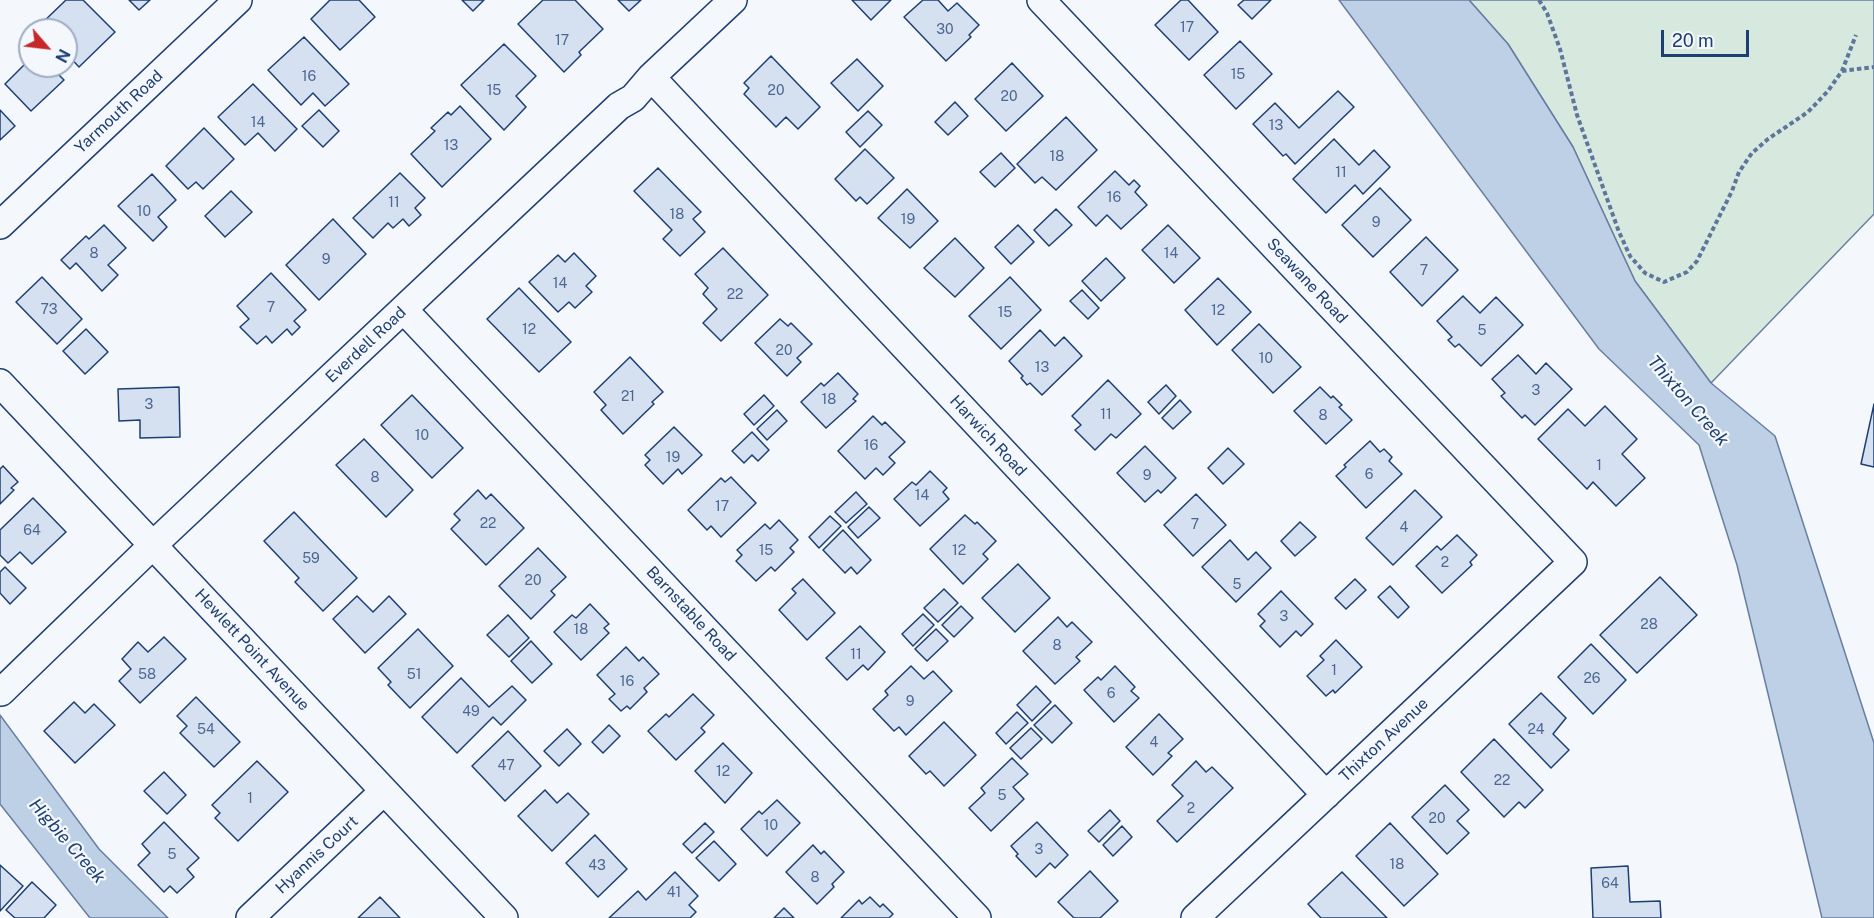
<!DOCTYPE html>
<style>
body{margin:0}
#map{position:relative;width:1874px;height:918px;overflow:hidden;background:#f4f7fb;font-family:"Public Sans",sans-serif}
canvas{display:block}
.north{position:absolute;left:18px;top:18px;width:60px;height:60px;box-sizing:border-box;background:#f4f7fb;border:2px solid #9eadc5;border-radius:50%;rotate:118deg;font-size:16px;font-weight:700;line-height:24px;text-align:center;color:#1d3f73}
.north::after{content:'';display:block;margin:auto;width:21px;height:27px;background:#c62828;clip-path:polygon(50% 0,100% 100%,50% 72%,0 100%)}
.scale{position:absolute;left:1661px;top:30px;width:88px;height:27px;box-sizing:border-box;border:3px solid #1d3f73;border-top:0;padding-left:8px;font-size:18px;line-height:21px;white-space:nowrap;color:#1d3f73;-webkit-text-stroke:4px #f4f7fb;paint-order:stroke}
</style>
<div id="map">
<canvas width="1874" height="918"></canvas>
<div class="north">N</div>
<div class="scale">20 m</div>
</div>
<script>
const context = document.querySelector('canvas').getContext('2d');
context.lineJoin = 'round';
function fillPath(path, color) {
  context.fillStyle = color;
  context.fill(path, 'evenodd');
}
function poly(rows) {
  const path = new Path2D();
  for (const r of rows) {
    path.moveTo(r[0], r[1]);
    for (let i = 2; i < r.length; i += 2) path.lineTo(r[i], r[i + 1]);
  }
  return path;
}
function trace(path, color, width, dash) {
  context.strokeStyle = color;
  context.lineWidth = width;
  context.lineCap = dash ? 'butt' : 'round';
  context.setLineDash(dash || []);
  context.stroke(path);
}
function write(font, color, halo, rows, align = 'center') {
  context.font = font + ' "Public Sans",sans-serif';
  context.lineWidth = 4.5;
  context.setLineDash([]);
  context.textBaseline = 'middle';
  context.strokeStyle = halo;
  context.fillStyle = color;
  for (const [text, x, y, turn = 0] of rows) {
    context.save();
    context.translate(x, y);
    context.rotate((+turn || 0) * Math.PI / 180);
    context.textAlign = isNaN(turn) ? turn : align;
    if (halo) context.strokeText(text, 0, 0);
    context.fillText(text, 0, 0);
    context.restore();
  }
}
const green = poly([
 [1469,0,1874,0,1874,214,1711,383,1635,281,1573,147,1508,44,1469,0]
]);
fillPath(green, '#d7e8df');
trace(green, '#687fa3', 1.5);
const water = poly([
 [1339,0,1469,0,1508,44,1573,147,1635,281,1711,383,1775,436,1874,743,1874,918,1822,918,1737,565,1699,445,1599,349,1339,0],
 [0,715,99,849,168,918,90,918,0,804,0,715]
]);
fillPath(water, '#bed0e5');
trace(water, '#687fa3', 1.5);
const building = poly([
 [66,0,83,0,115,32,79,67,66,53,66,30,44,30,40,25,66,0],
 [129,0,150,0,139,10,129,0],
 [330,0,359,0,375,17,340,50,311,19,330,0],
 [462,0,484,0,473,11,462,0],
 [543,0,575,0,603,29,579,52,581,55,564,72,518,24,543,0],
 [618,0,641,0,629,11,618,0],
 [852,0,891,0,871,20,852,0],
 [923,0,938,0,948,11,957,3,979,25,969,35,971,37,946,61,904,17,923,0],
 [1181,0,1188,0,1218,32,1189,60,1155,25,1181,0],
 [1244,0,1271,0,1252,19,1238,5,1244,0],
 [304,37,349,84,325,106,313,93,301,105,268,70,304,37],
 [1240,41,1272,74,1236,109,1204,75,1240,41],
 [504,44,536,76,516,96,526,107,504,130,461,85,504,44],
 [771,56,820,107,798,129,786,117,776,127,744,94,749,88,744,83,771,56],
 [30,59,30,66,50,66,64,80,31,111,5,84,30,59],
 [857,59,883,86,858,111,831,83,857,59],
 [1012,63,1043,96,1006,131,975,99,1012,63],
 [253,84,297,129,275,151,258,133,245,145,218,117,253,84],
 [1338,91,1354,107,1295,164,1286,154,1283,156,1253,124,1275,103,1299,128,1338,91],
 [955,102,968,116,948,135,935,122,955,102],
 [460,106,491,139,442,187,411,154,435,131,431,128,448,112,451,115,460,106],
 [0,110,15,126,0,140,0,110],
 [319,110,339,131,323,147,302,126,319,110],
 [868,111,882,125,860,147,846,132,868,111],
 [1066,117,1097,150,1056,190,1042,177,1035,183,1017,164,1066,117],
 [204,128,234,159,203,189,196,182,188,189,166,166,204,128],
 [1334,139,1359,165,1374,150,1390,167,1363,194,1355,185,1326,213,1293,179,1334,139],
 [865,149,894,178,867,204,860,197,856,201,835,179,865,149],
 [1001,153,1015,168,995,187,980,172,1001,153],
 [658,168,701,212,693,219,705,232,680,256,663,239,672,230,634,191,658,168],
 [1115,171,1129,185,1134,180,1140,186,1135,192,1147,205,1121,229,1107,215,1096,226,1078,207,1115,171],
 [400,173,425,198,415,208,421,215,409,226,403,219,393,228,388,223,373,238,353,218,400,173],
 [152,174,176,200,158,217,167,227,153,241,118,206,152,174],
 [1380,188,1411,220,1373,257,1342,225,1380,188],
 [907,189,938,221,910,248,878,218,907,189],
 [231,191,252,212,225,237,205,216,231,191],
 [1056,209,1072,225,1049,246,1034,230,1056,209],
 [333,219,366,254,319,300,286,265,333,219],
 [104,225,126,248,108,265,118,275,102,291,76,263,70,269,61,260,86,236,89,239,104,225],
 [1018,225,1034,242,1011,264,995,247,1018,225],
 [1168,225,1200,258,1174,283,1142,250,1168,225],
 [1426,237,1458,270,1422,306,1390,272,1426,237],
 [955,238,984,268,955,297,924,268,955,238],
 [723,248,768,295,721,341,703,323,717,309,703,294,708,288,695,274,723,248],
 [574,253,596,276,586,286,592,292,575,308,569,302,558,312,529,282,558,255,565,262,574,253],
 [1106,258,1125,278,1101,301,1082,281,1106,258],
 [271,273,306,310,294,321,300,327,292,335,287,329,272,343,266,336,257,344,240,327,249,319,237,306,271,273],
 [42,277,82,319,57,344,16,302,42,277],
 [1010,277,1041,310,1001,349,969,316,1010,277],
 [1218,278,1251,312,1217,345,1185,310,1218,278],
 [519,288,571,342,539,372,487,319,519,288],
 [1082,290,1099,308,1088,319,1070,301,1082,290],
 [1463,296,1480,313,1496,297,1523,325,1481,366,1459,344,1455,347,1448,340,1452,337,1437,321,1463,296],
 [780,319,788,326,791,323,812,344,797,358,801,362,787,376,755,343,780,319],
 [1259,324,1301,367,1273,393,1232,350,1259,324],
 [86,329,108,352,85,374,63,351,86,329],
 [1040,330,1055,346,1064,337,1082,356,1042,395,1030,383,1027,385,1021,378,1023,376,1009,361,1040,330],
 [1518,355,1536,374,1546,363,1572,389,1535,425,1525,415,1522,418,1501,396,1505,393,1492,379,1518,355],
 [630,357,663,392,652,402,654,404,623,434,601,410,606,405,594,392,630,357],
 [838,373,858,394,853,399,856,401,826,428,801,402,821,383,824,386,838,373],
 [1108,380,1141,414,1116,438,1111,434,1095,450,1075,430,1081,425,1072,416,1108,380],
 [1166,385,1176,396,1159,414,1148,402,1166,385],
 [179,387,180,437,140,438,140,420,119,421,118,389,179,387],
 [1320,387,1331,398,1333,396,1342,405,1339,407,1352,420,1326,444,1294,411,1320,387],
 [412,395,463,448,432,478,381,425,412,395],
 [764,395,774,406,754,425,744,414,764,395],
 [1180,400,1191,412,1173,429,1162,418,1180,400],
 [1874,404,1874,467,1861,464,1874,404],
 [1605,406,1637,439,1622,454,1645,478,1616,506,1593,482,1587,489,1538,439,1568,409,1585,426,1605,406],
 [777,410,787,421,767,440,757,429,777,410],
 [873,416,882,425,885,422,905,442,889,457,895,463,883,475,876,468,865,479,838,451,873,416],
 [674,427,702,455,682,474,678,469,663,484,645,465,650,460,645,455,674,427],
 [752,432,769,450,758,461,752,455,744,463,732,451,752,432],
 [364,439,413,490,386,517,336,465,364,439],
 [1370,441,1380,452,1384,449,1392,457,1389,461,1402,474,1366,508,1336,476,1346,467,1344,465,1370,441],
 [1145,446,1176,478,1161,493,1158,490,1145,502,1117,473,1145,446],
 [1228,448,1244,464,1223,484,1208,468,1228,448],
 [3,466,18,482,11,488,14,490,0,504,0,469,3,466],
 [930,471,947,488,943,492,949,499,920,526,894,499,912,482,916,485,930,471],
 [731,477,756,503,721,537,711,526,707,530,688,510,721,478,725,482,731,477],
 [478,490,486,499,491,494,524,528,486,565,451,529,460,520,454,514,478,490],
 [1415,490,1442,517,1393,565,1366,538,1415,490],
 [856,492,867,504,846,523,835,512,856,492],
 [1196,494,1226,525,1193,556,1164,525,1196,494],
 [33,498,66,532,32,564,20,552,8,563,0,555,0,530,33,498],
 [869,507,880,518,858,538,848,527,869,507],
 [294,512,357,578,323,611,295,582,299,578,264,541,294,512],
 [965,515,975,524,977,522,996,541,983,554,988,559,963,584,930,549,965,515],
 [830,516,841,526,819,548,809,537,830,516],
 [779,520,798,540,790,548,794,552,775,571,771,567,756,581,736,561,742,555,737,550,765,524,770,529,779,520],
 [1300,522,1316,537,1295,556,1281,541,1300,522],
 [843,530,871,560,857,574,851,567,845,573,823,550,843,530],
 [1457,535,1477,555,1470,562,1472,565,1442,593,1416,566,1437,546,1441,550,1457,535],
 [1230,540,1248,560,1256,552,1271,568,1236,602,1202,567,1230,540],
 [538,548,566,577,551,591,555,595,531,619,499,586,538,548],
 [1018,564,1050,598,1015,632,982,598,1018,564],
 [5,567,26,588,10,604,0,593,0,572,5,567],
 [1660,577,1697,615,1637,673,1600,635,1660,577],
 [803,579,835,613,807,640,779,610,796,593,792,589,803,579],
 [1355,579,1366,590,1346,609,1335,598,1355,579],
 [1390,586,1409,607,1398,618,1378,597,1390,586],
 [944,589,958,603,938,622,924,608,944,589],
 [1281,591,1313,624,1301,636,1296,631,1280,647,1260,626,1265,621,1258,614,1281,591],
 [357,596,373,612,389,596,406,614,365,653,333,619,357,596],
 [590,604,609,624,604,628,609,633,581,660,554,632,572,615,576,618,590,604],
 [961,606,973,618,954,637,942,625,961,606],
 [923,614,934,625,913,646,902,634,923,614],
 [508,615,529,638,509,657,487,635,508,615],
 [1058,617,1067,627,1072,622,1092,642,1076,657,1080,661,1055,684,1023,651,1058,617],
 [860,626,885,652,868,670,863,665,847,680,826,658,860,626],
 [418,629,453,666,410,708,388,685,391,682,378,668,418,629],
 [936,629,948,641,927,661,915,649,936,629],
 [164,637,186,659,140,703,119,681,131,669,122,659,138,642,148,652,164,637],
 [1336,640,1362,667,1335,693,1333,690,1326,696,1307,676,1324,660,1320,656,1336,640],
 [531,641,552,664,532,683,511,661,531,641],
 [1591,644,1626,680,1593,714,1558,677,1591,644],
 [626,647,639,661,643,657,659,674,644,688,647,692,630,709,627,706,621,711,609,699,615,694,597,675,626,647],
 [911,666,924,679,933,671,952,691,906,735,899,727,894,731,873,709,888,695,885,691,911,666],
 [1115,666,1135,687,1131,691,1139,698,1114,722,1084,690,1098,677,1101,680,1115,666],
 [461,678,489,707,512,686,526,700,501,725,493,717,457,753,422,717,461,678],
 [1036,686,1051,702,1032,721,1017,705,1036,686],
 [1541,693,1566,718,1553,734,1569,750,1551,768,1509,724,1541,693],
 [693,694,714,715,701,728,705,732,676,760,648,731,666,714,669,717,693,694],
 [196,697,240,742,214,767,180,733,187,726,177,716,196,697],
 [74,702,85,713,94,704,115,725,75,763,44,731,74,702],
 [1055,705,1072,723,1052,743,1034,725,1055,705],
 [1017,712,1028,723,1006,744,996,733,1017,712],
 [1159,714,1183,739,1168,753,1172,756,1153,775,1126,747,1159,714],
 [944,722,976,755,944,786,930,771,926,774,909,756,944,722],
 [609,725,620,736,603,753,592,742,609,725],
 [1031,728,1042,739,1021,759,1010,748,1031,728],
 [567,729,581,744,559,766,544,751,567,729],
 [508,731,541,766,505,801,472,766,508,731],
 [1494,739,1543,790,1525,808,1519,802,1504,817,1461,772,1494,739],
 [723,743,752,773,725,803,695,771,723,743],
 [1012,758,1028,774,1013,787,1024,799,991,831,969,808,985,793,981,788,1012,758],
 [257,761,288,792,238,841,215,818,220,813,212,805,257,761],
 [1196,761,1206,772,1212,767,1233,788,1177,842,1157,821,1183,796,1172,785,1196,761],
 [164,772,186,795,167,814,144,791,164,772],
 [1445,785,1469,810,1457,821,1469,833,1447,854,1412,817,1445,785],
 [545,790,557,803,568,793,589,814,552,851,518,816,545,790],
 [777,800,800,823,767,856,741,829,759,811,762,814,777,800],
 [1110,810,1120,821,1099,842,1088,831,1110,810],
 [164,822,199,858,187,869,194,877,177,893,170,886,164,892,138,865,150,853,142,844,164,822],
 [1037,822,1068,855,1055,868,1050,863,1036,877,1016,856,1018,854,1011,846,1037,822],
 [705,823,714,832,692,853,683,844,705,823],
 [1390,823,1438,874,1404,906,1356,856,1390,823],
 [1122,826,1132,837,1113,856,1103,845,1122,826],
 [595,835,627,869,598,897,566,863,595,835],
 [714,841,736,864,719,881,696,858,714,841],
 [813,845,821,854,824,851,844,872,832,884,834,887,817,904,786,872,813,845],
 [0,865,23,886,0,911,0,865],
 [1628,866,1630,902,1660,901,1661,918,1593,918,1591,868,1628,866],
 [1090,871,1118,901,1100,918,1074,918,1058,902,1090,871],
 [675,872,698,896,689,905,696,912,690,918,609,918,638,891,646,900,675,872],
 [1342,872,1387,918,1321,918,1308,904,1342,872],
 [32,882,56,905,44,918,15,918,6,910,32,882],
 [380,897,400,918,358,918,380,897],
 [870,897,880,907,883,904,893,914,889,918,841,918,859,900,862,904,870,897],
 [784,908,794,918,774,918,784,908]
]);
fillPath(building, '#d5e0f0');
trace(building, '#1d3f73', 1.5);
const street = poly([
 [1041,0,1573,562,1195,918],
 [651,77,1326,795],
 [0,225,238,0],
 [404,310,977,918],
 [0,383,504,918],
 [1,692,153,545,619,106,633,98,651,77,733,0],
 [250,918,384,791]
]);
trace(street, '#1d3f73', 30);
trace(poly([
 [1539,0,1547,13,1560,49,1577,115,1619,232,1630,256,1645,273,1664,282,1687,272,1697,261,1732,191,1739,172,1752,153,1768,139,1808,112,1828,91,1842,71,1856,35],
 [1842,71,1874,67]
]), '#5e769c', 4, [4.5, 3]);
trace(street, '#f4f7fb', 27);
write('14px', '#4b6792', null, [
 ["17",1187,28],
 ["30",945,30],
 ["17",562,41],
 ["15",1238,75],
 ["16",309,77],
 ["15",494,91],
 ["20",776,91],
 ["20",1009,97],
 ["14",258,123],
 ["13",1276,126],
 ["13",451,146],
 ["18",1057,157],
 ["11",1341,173],
 ["16",1114,198],
 ["11",394,203],
 ["10",144,212],
 ["18",677,215],
 ["19",908,220],
 ["9",1376,223],
 ["8",94,254],
 ["14",1171,254],
 ["9",326,260],
 ["7",1424,271],
 ["14",560,284],
 ["22",735,295],
 ["7",271,308],
 ["73",49,310],
 ["12",1218,311],
 ["15",1005,313],
 ["12",529,330],
 ["5",1482,331],
 ["20",784,351],
 ["10",1266,359],
 ["13",1042,368],
 ["3",1536,391],
 ["21",628,397],
 ["18",829,400],
 ["3",149,405],
 ["11",1106,415],
 ["8",1323,416],
 ["10",422,436],
 ["16",871,446],
 ["19",673,458],
 ["1",1599,466],
 ["6",1369,475],
 ["9",1147,476],
 ["8",375,478],
 ["14",922,496],
 ["17",722,507],
 ["22",488,524],
 ["7",1195,525],
 ["4",1404,528],
 ["64",32,531],
 ["15",766,551],
 ["12",959,551],
 ["59",311,559],
 ["2",1445,563],
 ["20",533,581],
 ["5",1237,585],
 ["3",1284,617],
 ["28",1649,625],
 ["18",581,630],
 ["8",1057,646],
 ["11",856,655],
 ["1",1334,671],
 ["58",147,675],
 ["51",414,675],
 ["26",1592,679],
 ["16",627,682],
 ["6",1111,694],
 ["9",910,702],
 ["49",471,712],
 ["54",206,730],
 ["24",1536,730],
 ["4",1154,743],
 ["47",506,766],
 ["12",723,772],
 ["22",1502,781],
 ["5",1002,796],
 ["1",250,799],
 ["2",1191,809],
 ["20",1437,819],
 ["10",771,826],
 ["3",1039,850],
 ["5",172,855],
 ["18",1397,865],
 ["43",597,866],
 ["8",815,878],
 ["64",1610,884],
 ["41",674,893]
]);
write('16px', '#1d3f73', '#f4f7fb', [
 ["Yarmouth Road",119,112,-43],
 ["Seawane Road",1307,281,47],
 ["Everdell Road",366,345,-43],
 ["Harwich Road",988,436,47],
 ["Barnstable Road",691,614,47],
 ["Hewlett Point Avenue",252,650,47],
 ["Thixton Avenue",1384,740,-43],
 ["Hyannis Court",317,855,-43]
]);
write('italic 18px', '#1d3f73', '#f4f7fb', [
 ["Thixton Creek",1688,401,49],
 ["Higbie Creek",67,841,49]
]);
</script>
